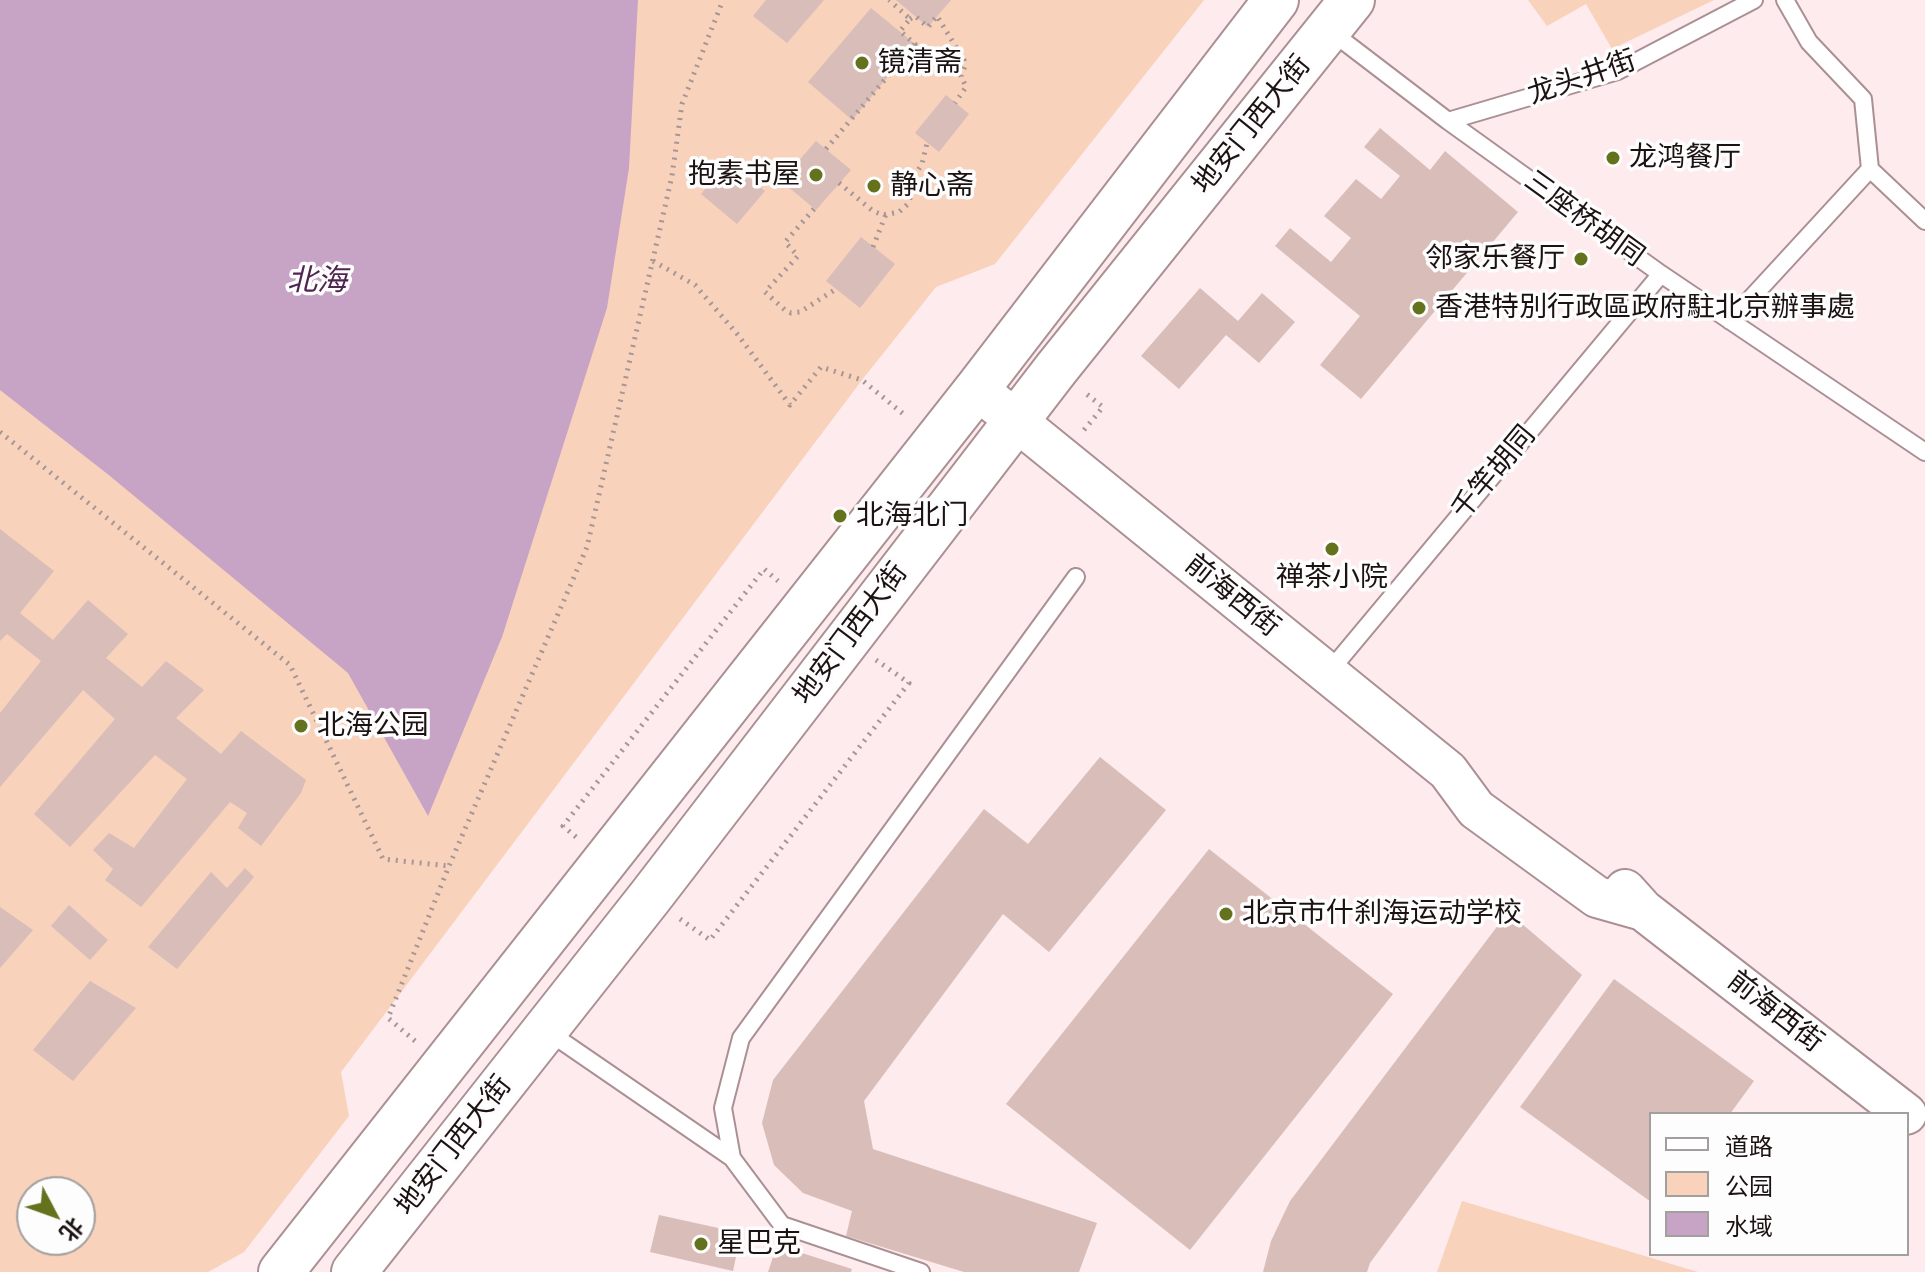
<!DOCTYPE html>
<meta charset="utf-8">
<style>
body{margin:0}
#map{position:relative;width:1925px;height:1272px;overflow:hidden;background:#fdebed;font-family:"Open Sans","Noto Sans SC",sans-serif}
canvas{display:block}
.legend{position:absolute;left:1649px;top:1112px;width:260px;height:144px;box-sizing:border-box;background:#fdfdfd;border:2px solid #a39f9f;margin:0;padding:10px 14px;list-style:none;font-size:24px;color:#1c1213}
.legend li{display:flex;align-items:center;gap:16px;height:40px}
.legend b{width:40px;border:2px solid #a39f9f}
.north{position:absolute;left:16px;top:1176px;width:80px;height:80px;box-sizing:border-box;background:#fdfdfd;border:2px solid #a39f9f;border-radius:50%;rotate:131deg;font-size:22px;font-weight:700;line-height:32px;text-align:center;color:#1c1213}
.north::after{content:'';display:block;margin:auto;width:28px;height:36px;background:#65721d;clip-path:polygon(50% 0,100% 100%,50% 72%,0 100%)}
</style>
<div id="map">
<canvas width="1925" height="1272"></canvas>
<ul class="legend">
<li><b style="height:10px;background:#fff"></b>道路</li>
<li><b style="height:22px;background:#f8d2bb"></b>公园</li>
<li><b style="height:22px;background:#c7a3c6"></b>水域</li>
</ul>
<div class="north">北</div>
</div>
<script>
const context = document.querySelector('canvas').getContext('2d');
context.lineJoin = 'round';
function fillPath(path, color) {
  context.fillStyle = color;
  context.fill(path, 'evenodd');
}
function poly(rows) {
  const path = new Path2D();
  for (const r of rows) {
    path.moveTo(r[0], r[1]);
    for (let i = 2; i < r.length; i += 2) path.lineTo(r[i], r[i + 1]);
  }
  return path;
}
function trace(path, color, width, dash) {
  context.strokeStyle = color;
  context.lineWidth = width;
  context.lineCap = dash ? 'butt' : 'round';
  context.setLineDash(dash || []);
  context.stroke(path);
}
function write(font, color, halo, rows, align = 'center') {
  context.font = font + ' "Open Sans","Noto Sans SC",sans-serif';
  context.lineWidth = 7;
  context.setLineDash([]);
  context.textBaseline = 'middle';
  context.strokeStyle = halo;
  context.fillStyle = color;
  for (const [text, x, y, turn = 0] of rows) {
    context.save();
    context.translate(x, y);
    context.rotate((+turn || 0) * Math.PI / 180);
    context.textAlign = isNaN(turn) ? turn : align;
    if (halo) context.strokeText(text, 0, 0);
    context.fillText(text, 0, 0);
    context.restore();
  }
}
fillPath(poly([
 [0,0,1204,0,995,264,936,287,862,380,341,1072,349,1116,244,1252,208,1272,0,1272],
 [32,1192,80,1192,80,1240,32,1240],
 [1528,0,1714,0,1612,49,1586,4,1547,26],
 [1462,1201,1698,1272,1437,1272]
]), '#f8d2bb');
fillPath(poly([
 [0,0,638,0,629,168,607,308,502,637,428,816,348,673,110,476,0,390]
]), '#c7a3c6');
fillPath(poly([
 [766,0,824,0,787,43,753,16],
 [896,0,951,0,928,27],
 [871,8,915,44,852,120,808,82],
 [946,95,969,114,939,152,915,133],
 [1380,128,1430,170,1445,151,1518,212,1361,399,1320,365,1360,316,1275,246,1290,228,1331,262,1351,238,1324,216,1356,179,1381,199,1400,176,1364,147],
 [816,141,851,170,816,210,781,181],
 [728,160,765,191,737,224,701,194],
 [861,237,895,264,860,308,826,281],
 [1200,288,1238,321,1262,293,1295,322,1259,363,1226,335,1179,389,1141,356],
 [0,529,54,571,20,613,53,640,88,600,128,634,106,658,142,687,166,661,204,690,176,718,221,754,241,731,306,780,301,793,261,846,238,828,247,813,230,802,141,907,105,880,113,869,93,850,109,833,134,848,187,779,155,755,70,847,34,814,115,719,83,690,0,787,0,713,41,661,7,634,0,641],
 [1100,757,1166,810,1049,952,1003,914,864,1101,873,1149,1097,1223,1079,1272,964,1272,846,1236,852,1211,803,1193,774,1165,762,1123,773,1080,984,809,1028,844],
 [1209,849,1393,994,1190,1250,1006,1104],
 [245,868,254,877,177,969,148,947,211,872,227,888],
 [69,905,108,940,90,960,51,926],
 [0,907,33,930,0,968],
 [1508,912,1582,975,1370,1263,1367,1272,1263,1272,1271,1241,1290,1201],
 [1614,979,1754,1081,1730,1114,1651,1114,1651,1202,1520,1107],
 [90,981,136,1008,73,1081,33,1050],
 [659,1215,741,1233,733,1271,650,1252],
 [777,1245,852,1269,851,1272,768,1272]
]), '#d9bdb8');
const service = poly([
 [1785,0,1809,42,1863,99,1870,169,1925,221],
 [1329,30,1448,121,1661,274,1925,452],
 [1448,121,1618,71,1754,0],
 [1730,321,1870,169],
 [1328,673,1661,274],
 [547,1031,732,1158],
 [921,1272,782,1225,732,1158,723,1108,741,1038,1076,577]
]);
const tertiary = poly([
 [977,389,1448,771,1476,809,1597,897,1643,910],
 [1625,890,1643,910,1906,1114]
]);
const primary = poly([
 [281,1272,977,389,1276,0],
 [354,1272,650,897,1056,369,1352,0]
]);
trace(service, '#ab9093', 20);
trace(tertiary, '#ab9093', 44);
trace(primary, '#ab9093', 48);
trace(poly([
 [910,19,915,16,928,27,937,16,964,60,965,66,961,76,966,87,955,103],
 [826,149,915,44,900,31,910,19,889,0],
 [839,183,873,211,883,215,899,212,909,203,915,175,922,164,927,143],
 [814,209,785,242,798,256,765,292,786,311,791,313,800,312,836,289],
 [873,247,886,214],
 [653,261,695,285,738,335,790,405,821,367,862,380,907,417],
 [1084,430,1103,407,1084,392],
 [0,432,290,665,383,859,449,866],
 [576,837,563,826,764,569,778,581],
 [680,919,710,940,909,683,876,660],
 [415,1041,388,1018,449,866,587,547,672,176,682,104,723,0]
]), '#a59697', 5, [2, 6]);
trace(service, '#fff', 16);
trace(tertiary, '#fff', 40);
trace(primary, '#fff', 44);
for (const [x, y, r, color] of [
 [862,63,8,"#65721d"],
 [1613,158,8,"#65721d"],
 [816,175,8,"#65721d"],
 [874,186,8,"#65721d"],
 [1581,259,8,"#65721d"],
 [1419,308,8,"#65721d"],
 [840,516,8,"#65721d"],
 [1332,549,8,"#65721d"],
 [301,726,8,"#65721d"],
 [1226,914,8,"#65721d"],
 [701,1244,8,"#65721d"]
]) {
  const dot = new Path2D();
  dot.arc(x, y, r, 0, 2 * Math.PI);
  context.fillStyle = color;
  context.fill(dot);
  trace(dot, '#fdfdfd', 3);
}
write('28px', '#1c1213', '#fdfdfd', [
 ["镜清斋",878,63],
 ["龙鸿餐厅",1629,158],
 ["抱素书屋",800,175,"right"],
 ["静心斋",890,186],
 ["邻家乐餐厅",1565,259,"right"],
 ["香港特別行政區政府駐北京辦事處",1435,308],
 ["北海北门",856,516],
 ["禅茶小院",1332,578,"center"],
 ["北海公园",317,726],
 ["北京市什刹海运动学校",1242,914],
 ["星巴克",717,1244]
], 'left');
write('28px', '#1c1213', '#fdfdfd', [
 ["龙头井街",1582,78,-19],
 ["地安门西大街",1252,125,-51],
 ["三座桥胡同",1584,219,36],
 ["千竿胡同",1494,473,-50],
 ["前海西街",1232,596,39],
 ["地安门西大街",851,634,-53],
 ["前海西街",1775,1012,38],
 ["地安门西大街",454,1146,-52]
]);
write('italic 30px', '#502451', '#fdfdfd', [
 ["北海",317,281]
]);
</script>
